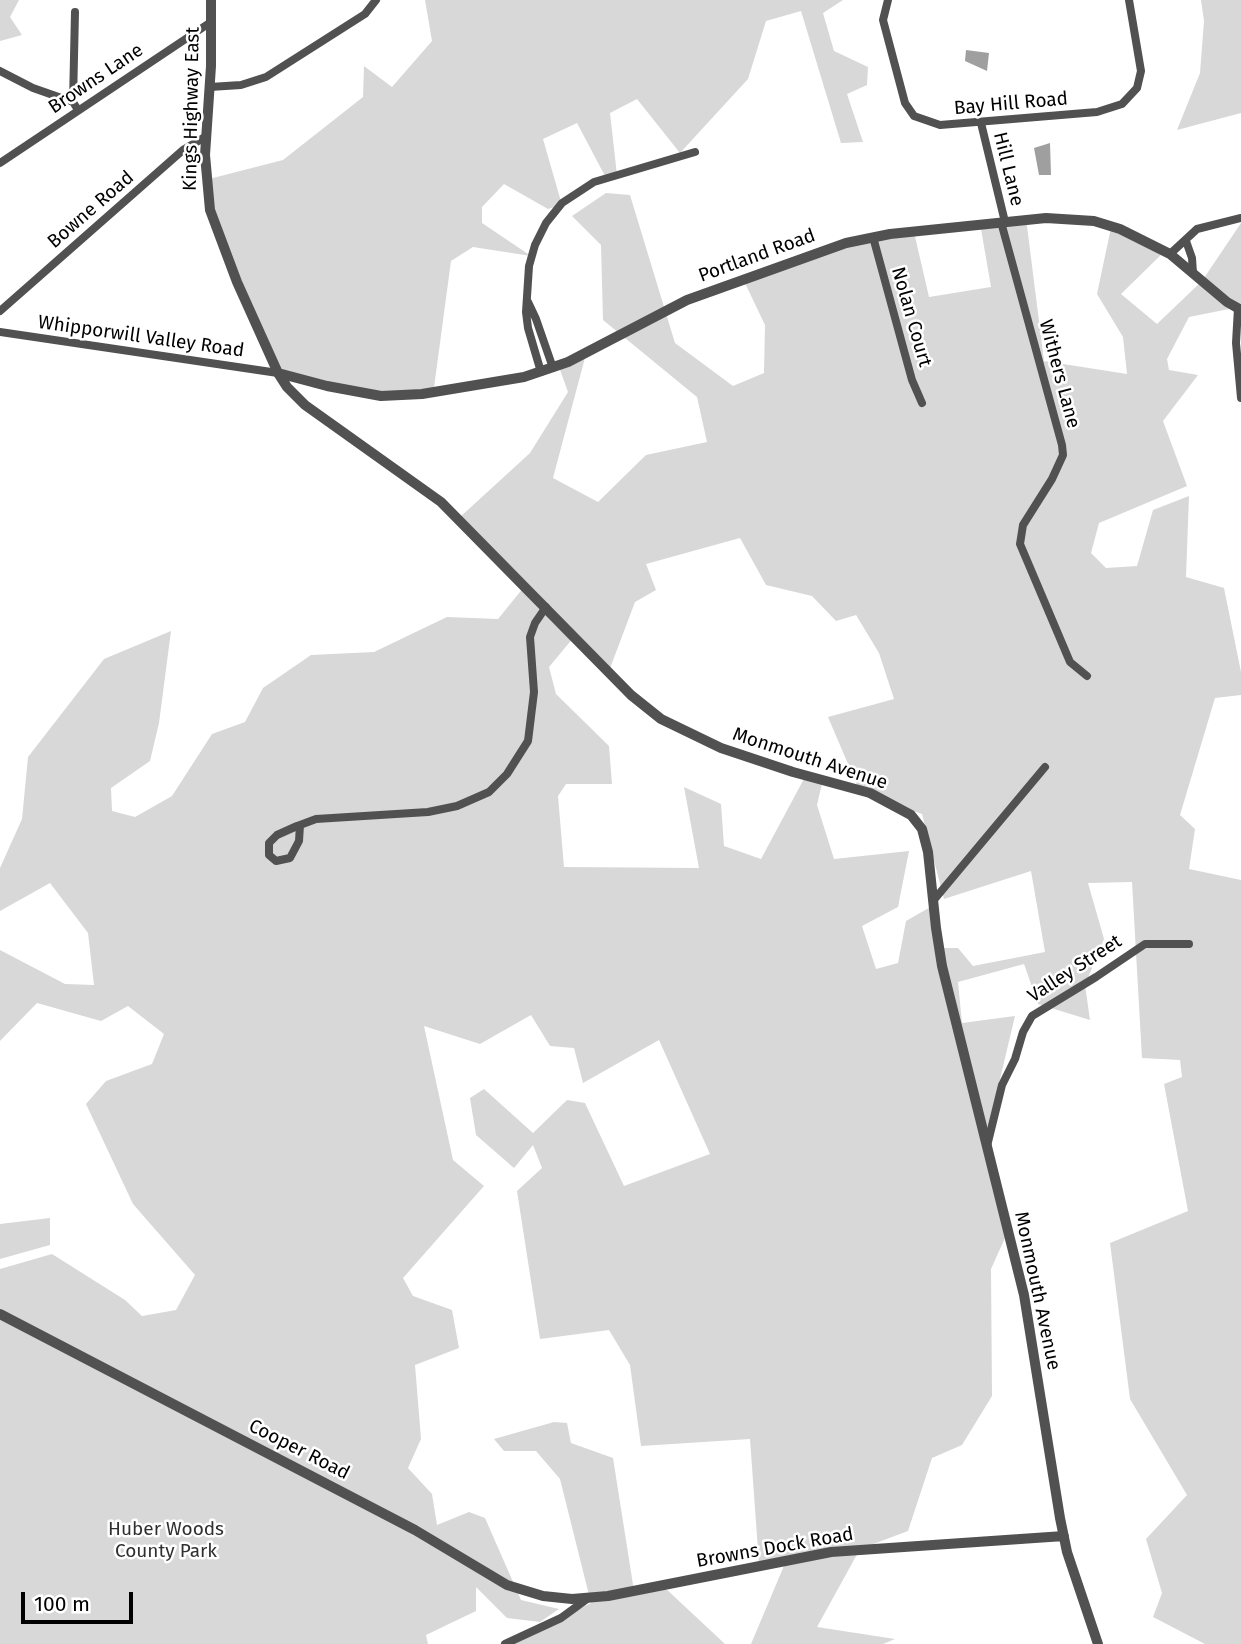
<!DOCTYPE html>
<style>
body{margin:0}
#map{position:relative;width:1241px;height:1644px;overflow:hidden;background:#fff;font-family:"Fira Sans",sans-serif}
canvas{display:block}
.scale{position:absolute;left:21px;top:1592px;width:112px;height:32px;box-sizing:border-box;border:4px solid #000;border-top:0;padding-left:9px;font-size:21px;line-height:24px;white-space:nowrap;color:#000;-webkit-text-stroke:5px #fff;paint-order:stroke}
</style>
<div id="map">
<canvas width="1241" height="1644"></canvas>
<div class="scale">100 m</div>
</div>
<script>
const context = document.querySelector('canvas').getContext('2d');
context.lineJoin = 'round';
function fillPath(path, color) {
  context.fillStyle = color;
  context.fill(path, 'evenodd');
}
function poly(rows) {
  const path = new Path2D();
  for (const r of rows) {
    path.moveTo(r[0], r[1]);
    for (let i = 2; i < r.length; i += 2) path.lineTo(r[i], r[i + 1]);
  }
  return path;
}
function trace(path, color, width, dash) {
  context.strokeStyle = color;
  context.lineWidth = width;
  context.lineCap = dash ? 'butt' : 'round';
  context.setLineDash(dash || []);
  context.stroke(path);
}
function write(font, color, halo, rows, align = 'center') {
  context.font = font + ' "Fira Sans",sans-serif';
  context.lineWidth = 5;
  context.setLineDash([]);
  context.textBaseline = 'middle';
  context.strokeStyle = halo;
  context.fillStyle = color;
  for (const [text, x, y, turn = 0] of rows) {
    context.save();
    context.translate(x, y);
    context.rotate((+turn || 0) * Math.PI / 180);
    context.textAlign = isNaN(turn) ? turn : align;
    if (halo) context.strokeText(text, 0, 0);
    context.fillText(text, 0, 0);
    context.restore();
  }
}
fillPath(poly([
 [0,0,19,0,10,17,22,35,0,41],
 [425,0,843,0,823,13,834,51,868,67,867,85,847,94,863,142,841,143,801,11,766,21,748,79,680,153,637,99,610,113,617,175,605,176,577,123,543,139,562,205,548,209,504,184,482,207,482,223,531,256,473,247,451,261,433,395,373,398,280,371,218,237,205,180,283,160,363,97,364,66,392,87,432,41],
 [1201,0,1241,0,1241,113,1177,130,1200,73,1204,21],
 [606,193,630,195,675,343,733,386,764,373,765,325,744,281,863,237,914,232,929,297,991,287,980,223,1026,218,1044,361,1127,374,1123,337,1097,294,1112,223,1165,251,1121,294,1157,324,1202,281,1241,223,1241,313,1234,308,1189,317,1167,359,1169,370,1198,375,1163,421,1187,486,1099,523,1091,553,1106,568,1137,566,1153,510,1189,496,1186,577,1224,588,1241,672,1241,695,1215,698,1180,815,1195,829,1189,869,1241,880,1241,1644,1205,1644,1153,1617,1162,1593,1146,1539,1187,1495,1130,1399,1110,1243,1188,1211,1164,1084,1182,1077,1180,1060,1142,1058,1132,882,1088,883,1104,939,1085,985,1090,1020,1038,1004,1024,964,958,982,962,1023,1015,1016,986,1138,1009,1229,991,1269,992,1396,962,1445,932,1458,908,1531,860,1549,817,1627,895,1639,883,1644,510,1644,591,1603,560,1479,536,1451,504,1451,494,1439,554,1422,567,1423,571,1443,613,1458,634,1591,664,1587,725,1644,751,1644,786,1561,759,1564,750,1439,641,1446,630,1365,609,1330,540,1339,517,1191,542,1168,533,1145,514,1168,476,1135,470,1098,484,1089,533,1133,567,1100,585,1103,624,1186,710,1154,659,1040,583,1083,574,1048,550,1046,531,1015,480,1044,424,1026,453,1160,484,1186,403,1278,413,1296,452,1310,459,1348,415,1365,421,1439,408,1468,432,1494,437,1525,469,1512,485,1518,521,1600,559,1609,540,1622,507,1618,476,1587,476,1611,426,1635,428,1644,0,1644,0,1269,52,1254,125,1300,142,1316,176,1310,195,1275,133,1204,86,1104,106,1081,152,1064,164,1034,128,1006,101,1021,37,1003,0,1041,0,950,65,984,94,985,88,933,50,883,0,911,0,868,22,819,28,757,104,659,171,631,159,723,150,761,111,788,112,811,135,817,172,796,212,734,245,722,263,688,311,655,374,652,447,617,498,619,524,587,459,518,530,453,568,392,559,367,586,354,553,478,598,502,646,455,707,442,697,397,603,320,601,245,572,216],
 [740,538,766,585,812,596,836,621,856,615,879,653,894,699,828,717,860,792,922,814,944,899,1031,871,1045,952,973,966,958,948,941,948,934,905,906,921,898,963,876,969,862,926,898,907,909,851,834,859,817,805,823,779,806,775,761,859,724,846,721,804,684,787,699,868,564,867,558,796,566,784,612,784,609,746,556,694,549,667,574,637,609,671,635,602,656,590,646,564],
 [50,1218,50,1245,0,1259,0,1224]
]), '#d8d8d8');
fillPath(poly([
 [966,50,989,53,987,71,965,61],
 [1050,143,1051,175,1039,175,1034,148]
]), '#9f9f9f');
trace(poly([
 [888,0,883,20,905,103,914,116,940,125,1097,112,1122,104,1137,88,1141,71,1129,0],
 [75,12,73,102,78,110],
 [0,71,33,88,73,102],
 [210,87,241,85,266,77,365,14,376,0],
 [981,123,1005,222],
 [0,163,211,22],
 [1001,222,1062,445,1063,455,1052,479,1023,525,1020,544,1070,662,1087,676],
 [873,237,912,380,922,403],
 [1186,241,1192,258,1193,273],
 [1170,254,1197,229,1241,218],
 [528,302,536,319,553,368],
 [1238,308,1236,343,1241,398],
 [0,311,183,150,205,137],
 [0,332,278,373],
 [541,372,528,328,526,312,529,266,535,245,546,223,562,203,594,182,695,152],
 [300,825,299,841,290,858,276,861,269,855,269,843,277,835,297,826,300,825,316,819,428,812,457,806,489,792,507,774,528,741,534,692,530,637,535,623,546,607],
 [933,901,1045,767],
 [987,1146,1002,1085,1015,1059,1023,1032,1032,1016,1096,977,1145,944,1189,944],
 [505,1644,561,1618,587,1599]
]), '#515151', 8);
trace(poly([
 [211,0,211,66,205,155,210,210,237,282,278,373,287,387,305,405,441,502,631,695,661,719,721,748,793,772,870,793,911,815,922,829,928,852,936,928,942,966,1024,1295,1060,1518,1067,1552,1098,1644],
 [278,373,327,386,381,396,422,394,524,377,568,362,687,300,846,243,890,234,1046,218,1094,221,1120,229,1170,254,1227,302,1241,310],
 [0,1314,415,1530,507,1585,543,1596,572,1599,608,1596,831,1552,1064,1536]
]), '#515151', 10);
write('19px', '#000', '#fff', [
 ["Browns Lane",96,79,-34],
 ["Bay Hill Road",1011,104,-5],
 ["Kings Highway East",192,109,-89],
 ["Hill Lane",1008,169,76],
 ["Bowne Road",91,210,-41],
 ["Portland Road",757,256,-20],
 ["Nolan Court",911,317,74],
 ["Whipporwill Valley Road",141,337,8],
 ["Withers Lane",1059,374,75],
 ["Monmouth Avenue",810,759,18],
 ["Valley Street",1075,969,-33],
 ["Monmouth Avenue",1037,1291,78],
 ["Cooper Road",299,1450,27],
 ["Browns Dock Road",775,1548,-10]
]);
write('19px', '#2f2f2f', '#fff', [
 ["Huber Woods",166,1530],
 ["County Park",166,1552]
]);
</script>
